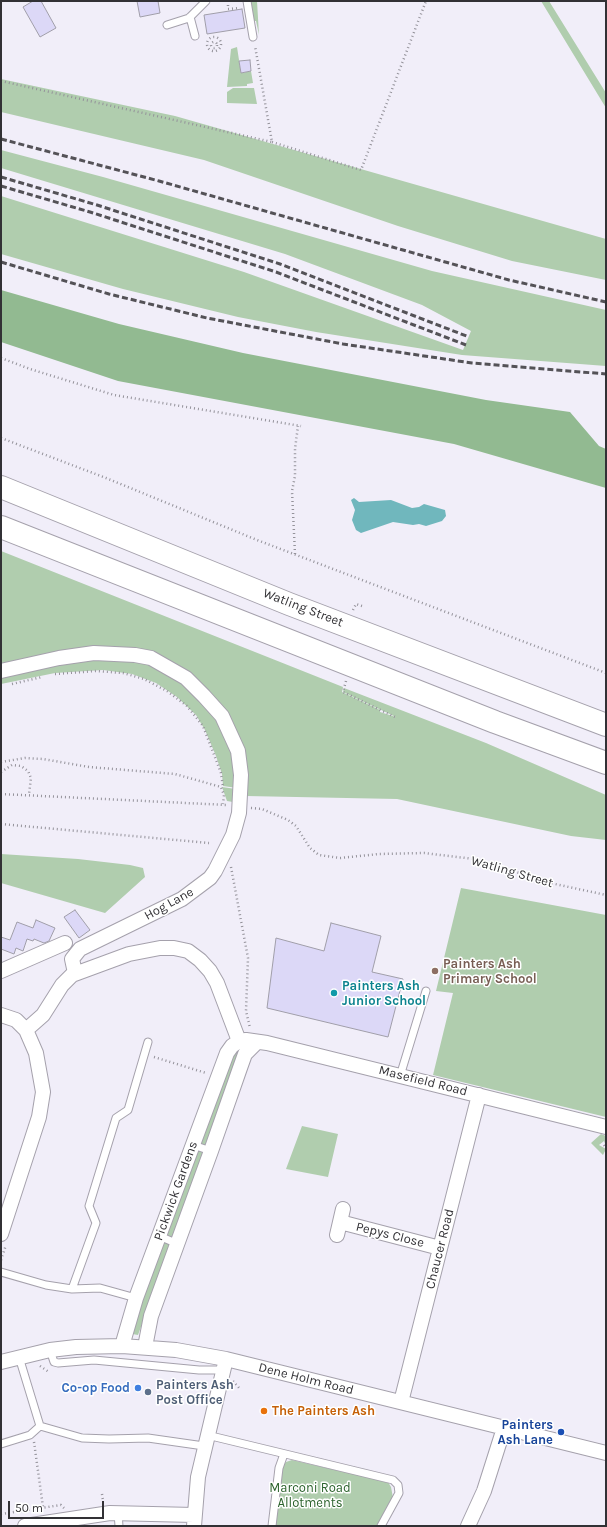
<!DOCTYPE html>
<style>
body{margin:0}
#map{position:relative;width:607px;height:1527px;overflow:hidden;background:#f1eef9;font-family:Karla,sans-serif}
canvas{display:block}
.frame{position:absolute;inset:0;border:2px solid #323135;pointer-events:none}
.scale{position:absolute;left:8px;top:1501px;width:96px;height:18px;box-sizing:border-box;border:2px solid #323135;border-top:0;padding-left:5px;font-size:12px;line-height:14px;white-space:nowrap;color:#323135;-webkit-text-stroke:3px #fff;paint-order:stroke}
</style>
<div id="map">
<canvas width="607" height="1527"></canvas>
<div class="frame"></div>
<div class="scale">50 m</div>
</div>
<script>
const context = document.querySelector('canvas').getContext('2d');
context.lineJoin = 'round';
function fillPath(path, color) {
  context.fillStyle = color;
  context.fill(path, 'evenodd');
}
function poly(rows) {
  const path = new Path2D();
  for (const r of rows) {
    if (r.length === 3) {
      path.moveTo(r[0] + r[2], r[1]);
      path.arc(r[0], r[1], r[2], 0, 2 * Math.PI);
      continue;
    }
    path.moveTo(r[0], r[1]);
    for (let i = 2; i < r.length; i += 2) path.lineTo(r[i], r[i + 1]);
  }
  return path;
}
function trace(path, color, width, dash) {
  context.strokeStyle = color;
  context.lineWidth = width;
  context.lineCap = dash ? 'butt' : 'round';
  context.setLineDash(dash || []);
  context.stroke(path);
}
function write(font, color, halo, rows, align = 'center') {
  context.font = font + ' Karla,sans-serif';
  context.lineWidth = 3;
  context.setLineDash([]);
  context.textBaseline = 'middle';
  context.strokeStyle = halo;
  context.fillStyle = color;
  for (const [text, x, y, turn = 0] of rows) {
    context.save();
    context.translate(x, y);
    context.rotate((+turn || 0) * Math.PI / 180);
    context.textAlign = isNaN(turn) ? turn : align;
    if (halo) context.strokeText(text, 0, 0);
    context.fillText(text, 0, 0);
    context.restore();
  }
}
fillPath(poly([
 [250,1,257,1,259,35,256,21,254,21],
 [541,1,549,1,606,93,606,108],
 [237,47,241,73,251,71,253,83,247,84,247,86,227,87,231,49],
 [1,79,175,116,606,239,606,280,512,261,398,226,204,160,1,112],
 [233,88,254,88,257,104,227,103,227,92],
 [1,150,103,177,432,271,606,310,606,366,462,355,316,332,238,317,123,289,1,254,1,196,244,272,463,350,471,331,422,305,285,254,1,168],
 [1,551,343,687,342,692,380,710,380,712,396,717,343,692,344,688,486,743,606,795,606,840,571,836,397,799,246,796,229,722,148,654,1,668],
 [75,658,151,663,201,696,231,743,237,788,223,786,222,774,216,756,205,730,196,715,177,697,156,683,132,674,103,670,55,673,1,684,1,673],
 [222,787,236,789,233,802,227,801],
 [1,854,78,859,130,865,143,868,145,877,105,913,1,883],
 [461,888,606,915,606,1117,433,1075,453,993,436,991],
 [231,1050,240,1054,138,1335,127,1333],
 [302,1126,338,1134,328,1177,286,1169],
 [601,1134,606,1136,606,1146,604,1141,599,1145,606,1149,603,1155,591,1143],
 [292,1460,388,1482,391,1487,393,1498,378,1526,275,1526,282,1467,286,1462]
]), '#b0cdae');
fillPath(poly([
 [1,290,119,324,243,353,486,400,570,412,599,446,606,449,606,488,454,444,118,381,1,342]
]), '#92ba91');
fillPath(poly([
 [354,498,359,502,391,500,412,508,419,507,424,504,445,510,446,516,442,521,426,526,419,524,413,525,393,522,361,533,356,530,352,520,355,510,351,500]
]), '#70b7bd');
const building = poly([
 [33,1,41,1,56,28,40,37,23,7,33,1],
 [137,1,158,1,160,13,140,17,137,1],
 [242,9,245,28,207,34,204,15,242,9],
 [250,60,251,71,241,73,239,61,250,60],
 [75,910,90,930,79,938,64,917,75,910],
 [36,920,55,928,49,941,44,943,34,939,33,941,27,939,23,951,16,948,14,954,1,949,1,937,10,940,17,922,33,928,36,920],
 [331,923,381,936,372,972,403,979,388,1037,267,1008,276,938,324,951,331,923]
]);
fillPath(building, '#dcd8f7');
trace(building, '#a09ea9', 1);
const lane = poly([
 [247,1,253,37],
 [190,17,195,36],
 [167,25,189,18,206,1],
 [400,1076,426,991],
 [193,1145,211,1151],
 [159,1236,178,1244],
 [1,1272,46,1285,72,1289,100,1288,136,1298],
 [72,1289,96,1223,89,1206,116,1118,128,1110,148,1042],
 [50,1350,54,1362,58,1363,94,1360,199,1370,224,1370],
 [40,1426,82,1438,109,1439,148,1438,204,1446],
 [207,1435,393,1480,398,1485,399,1493,381,1526],
 [1,1444,30,1435,40,1426,19,1357],
 [118,1513,119,1526],
 [272,1526,279,1468,284,1454]
]);
const street = poly([
 [1,671,59,658,94,653,135,655,151,658,186,678,204,696,222,716,238,751,241,775,239,813,233,835,215,871,210,878,182,899,80,949,72,959,75,973],
 [1,971,65,943],
 [1,1015,16,1020,26,1030,36,1053,43,1092,39,1117,1,1234],
 [26,1030,43,1015,62,985,72,975,129,954,160,948,174,948,188,951,200,960,210,971,217,983,239,1041],
 [340,1222,440,1248],
 [337,1235,343,1209],
 [122,1346,136,1298,227,1053,232,1046,239,1041,246,1040,267,1043,606,1127],
 [145,1347,151,1316,211,1151,240,1068,245,1054,257,1042],
 [1,1362,50,1350,76,1347,122,1346,176,1350,226,1359,606,1453],
 [401,1402,479,1095],
 [25,1526,110,1513,194,1515],
 [194,1526,198,1477,226,1359],
 [468,1526,484,1491,504,1428]
]);
const highway = poly([
 [1,487,289,604,606,725],
 [1,527,495,722,606,763]
]);
trace(lane, '#a5a1ac', 9);
trace(street, '#a5a1ac', 16);
trace(highway, '#a5a1ac', 24);
trace(poly([
 [228,1,228,9,240,8],
 [214,44,7],
 [214,45,3],
 [1,81,272,142,255,46],
 [272,142,361,170,426,1],
 [1,358,30,369,114,395,301,426],
 [1,438,106,478,257,540,606,673],
 [295,554,292,491,295,476,295,449,298,426],
 [353,610,356,604,362,606],
 [55,674,96,671,123,673,144,679,167,691,187,706,203,726,221,773,223,787],
 [346,681,343,692,395,717],
 [12,684,42,677],
 [1,762,25,758,43,759,89,767,175,774,221,787,224,795,223,804],
 [1,772,12,765,21,766,28,771,31,778,29,794],
 [1,794,227,805],
 [251,808,262,809,288,820,296,826,310,848,319,855,340,858,379,854,424,853,474,859,555,884,606,895],
 [1,824,209,843],
 [231,867,248,958,246,1011,250,1028],
 [154,1057,206,1073],
 [604,1145,606,1148],
 [1,1260,6,1245],
 [1,1320,3,1320],
 [40,1366,49,1372],
 [233,1381,240,1389],
 [34,1442,43,1507],
 [102,1494,103,1501],
 [1,1514,61,1505,64,1508]
]), '#94929a', 2.5, [1, 3]);
trace(lane, '#fff', 7);
trace(street, '#fff', 14);
trace(highway, '#fff', 22);
trace(poly([
 [1,139,159,181,509,280,606,302],
 [1,177,97,205,280,264,469,337],
 [1,186,90,212,276,272,466,345],
 [1,262,109,294,207,318,343,344,472,363,606,374]
]), '#545257', 3, [6, 3]);
for (const [x, y, r, color] of [
 [435,971,4,"#8d6e63"],
 [334,993,4,"#0f9aa8"],
 [138,1388,4,"#3f7fe0"],
 [148,1392,4,"#5c6f8a"],
 [264,1411,4,"#e8710a"],
 [561,1432,4,"#1a4fb4"]
]) {
  const dot = new Path2D();
  dot.arc(x, y, r, 0, 2 * Math.PI);
  context.fillStyle = color;
  context.fill(dot);
  trace(dot, '#fff', 1.5);
}
write('13px', '#323135', '#fff', [
 ["Watling Street",303,608,21],
 ["Watling Street",512,872,16],
 ["Hog Lane",169,904,-29],
 ["Masefield Road",423,1081,14],
 ["Pickwick Gardens",176,1191,-70],
 ["Pepys Close",390,1235,14],
 ["Chaucer Road",440,1249,-76],
 ["Dene Holm Road",306,1379,14]
]);
write('bold 13px', '#785e54', '#fff', [
 ["Painters Ash",443,964],
 ["Primary School",443,979]
], 'left');
write('bold 13px', '#0d838f', '#fff', [
 ["Painters Ash",342,986],
 ["Junior School",342,1001]
], 'left');
write('bold 13px', '#4e5e75', '#fff', [
 ["Painters Ash",156,1385],
 ["Post Office",156,1400]
], 'left');
write('bold 13px', '#366cbe', '#fff', [
 ["Co-op Food",130,1388]
], 'right');
write('bold 13px', '#c56008', '#fff', [
 ["The Painters Ash",272,1411]
], 'left');
write('bold 13px', '#164399', '#fff', [
 ["Painters",553,1425],
 ["Ash Lane",553,1440]
], 'right');
write('13px', '#2c632d', '#fff', [
 ["Marconi Road",310,1488],
 ["Allotments",310,1503]
]);
</script>
